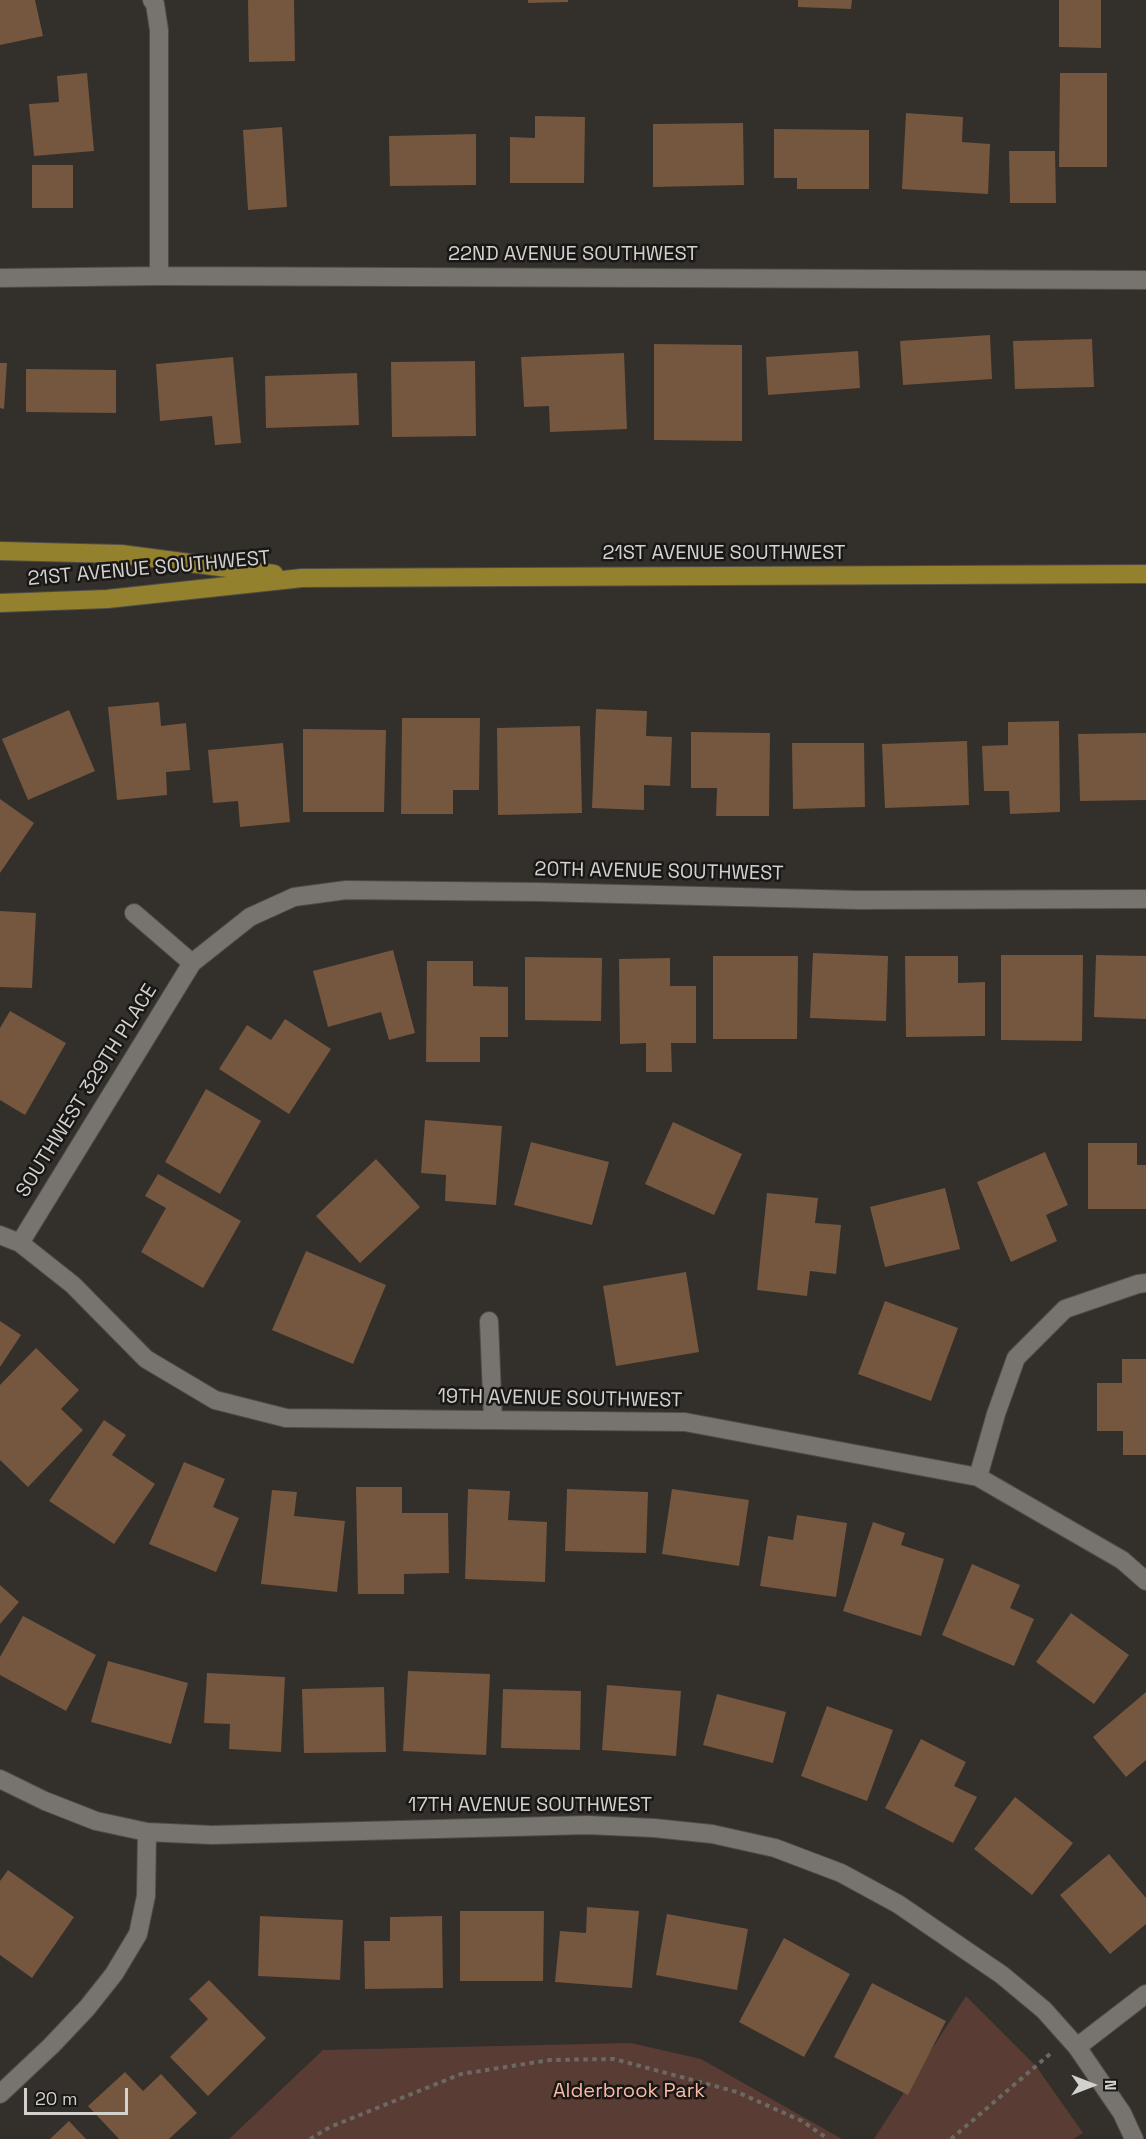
<!DOCTYPE html>
<style>
body{margin:0}
#map{position:relative;width:1146px;height:2139px;overflow:hidden;background:#332f2b;font-family:"Space Grotesk",sans-serif}
canvas{display:block}
.north{position:absolute;left:1062px;top:2055px;width:60px;height:60px;-webkit-text-stroke:4px #191816;paint-order:stroke;rotate:90deg;font-size:16px;font-weight:700;line-height:24px;text-align:center;color:#d3d1ce}
.north::after{content:'';display:block;margin:auto;width:21px;height:27px;background:#d3d1ce;clip-path:polygon(50% 0,100% 100%,50% 72%,0 100%)}
.scale{position:absolute;left:24px;top:2088px;width:104px;height:27px;box-sizing:border-box;border:3px solid #d3d1ce;border-top:0;padding-left:8px;font-size:18px;line-height:21px;white-space:nowrap;color:#d3d1ce;-webkit-text-stroke:4px #191816;paint-order:stroke}
</style>
<div id="map">
<canvas width="1146" height="2139"></canvas>
<div class="north">N</div>
<div class="scale">20 m</div>
</div>
<script>
const context = document.querySelector('canvas').getContext('2d');
context.lineJoin = 'round';
function fillPath(path, color) {
  context.fillStyle = color;
  context.fill(path, 'evenodd');
}
function poly(rows) {
  const path = new Path2D();
  for (const r of rows) {
    path.moveTo(r[0], r[1]);
    for (let i = 2; i < r.length; i += 2) path.lineTo(r[i], r[i + 1]);
  }
  return path;
}
function trace(path, color, width, dash) {
  context.strokeStyle = color;
  context.lineWidth = width;
  context.lineCap = dash ? 'butt' : 'round';
  context.setLineDash(dash || []);
  context.stroke(path);
}
function write(font, color, halo, rows, align = 'center') {
  context.font = font + ' "Space Grotesk",sans-serif';
  context.lineWidth = 5;
  context.setLineDash([]);
  context.textBaseline = 'middle';
  context.strokeStyle = halo;
  context.fillStyle = color;
  for (const [text, x, y, turn = 0] of rows) {
    context.save();
    context.translate(x, y);
    context.rotate((+turn || 0) * Math.PI / 180);
    context.textAlign = isNaN(turn) ? turn : align;
    if (halo) context.strokeText(text, 0, 0);
    context.fillText(text, 0, 0);
    context.restore();
  }
}
fillPath(poly([
 [966,1996,1036,2066,1083,2133,1073,2139,874,2139],
 [631,2043,701,2059,842,2139,229,2139,323,2050]
]), '#593c33');
fillPath(poly([
 [0,0,35,0,43,36,0,45],
 [248,0,294,0,295,61,249,62],
 [528,0,568,0,568,2,528,3],
 [798,0,852,0,851,9,798,7],
 [1059,0,1101,0,1101,48,1059,47],
 [87,73,94,151,34,156,29,104,59,102,57,76],
 [1060,73,1107,73,1107,167,1059,167],
 [906,113,963,117,962,142,990,144,988,194,902,189],
 [535,116,585,117,584,183,510,183,510,137,535,138],
 [743,123,744,185,653,187,653,124],
 [282,127,287,207,248,210,243,130],
 [774,129,869,130,869,189,797,189,797,178,774,178],
 [476,134,476,185,390,186,389,136],
 [1009,151,1055,151,1056,203,1010,203],
 [32,165,73,165,73,208,32,208],
 [990,335,992,379,903,385,900,341],
 [1092,339,1094,387,1015,389,1013,341],
 [654,344,742,345,742,441,654,440],
 [858,351,860,388,768,395,766,357],
 [624,353,627,429,550,432,549,406,524,407,521,357],
 [233,357,241,443,215,445,212,416,160,421,156,364],
 [475,361,476,436,392,437,391,362],
 [0,363,7,363,4,409,0,408],
 [26,369,116,370,116,413,26,412],
 [357,373,359,425,266,428,265,376],
 [159,702,161,726,186,723,190,770,166,772,167,795,117,800,108,707],
 [596,709,647,711,646,736,672,737,670,786,644,785,644,810,592,808],
 [69,710,95,771,28,800,2,739],
 [402,718,480,718,479,790,453,790,453,814,401,814],
 [1059,721,1060,812,1010,814,1009,791,984,791,982,746,1008,745,1008,722],
 [580,726,582,813,498,815,497,728],
 [303,729,386,730,384,812,303,812],
 [691,732,770,733,769,816,716,816,717,788,691,788],
 [1146,733,1146,800,1080,801,1078,734],
 [967,741,969,805,885,808,882,744],
 [283,743,290,822,240,827,238,801,213,803,208,750],
 [792,743,864,743,865,807,793,809],
 [0,799,34,823,0,873],
 [0,911,36,913,32,988,0,987],
 [393,950,415,1033,389,1040,381,1012,328,1027,313,971],
 [813,953,888,956,886,1021,810,1018],
 [1001,955,1083,955,1082,1041,1001,1040],
 [1096,955,1146,956,1146,1019,1094,1017],
 [713,956,798,956,797,1039,713,1039],
 [905,956,958,956,958,983,985,982,985,1036,906,1037],
 [525,957,602,958,601,1021,525,1020],
 [670,958,670,986,696,986,696,1043,671,1043,672,1072,646,1072,646,1043,620,1044,619,959],
 [427,961,473,961,473,986,508,987,508,1037,480,1037,480,1062,426,1062],
 [10,1011,66,1043,25,1115,0,1100,0,1028],
 [285,1019,331,1049,289,1114,219,1069,247,1025,271,1040],
 [206,1089,261,1121,220,1194,165,1162],
 [425,1120,502,1126,496,1205,445,1201,446,1175,421,1173],
 [673,1122,742,1154,714,1215,645,1184],
 [531,1142,609,1162,592,1225,514,1205],
 [1088,1143,1137,1143,1137,1165,1146,1165,1146,1209,1088,1209],
 [1045,1152,1068,1205,1046,1215,1057,1241,1011,1262,977,1182],
 [376,1159,420,1207,360,1263,316,1216],
 [158,1174,241,1221,203,1288,141,1252,166,1208,145,1196],
 [945,1188,960,1249,885,1267,870,1207],
 [767,1193,818,1198,815,1223,841,1225,836,1274,810,1271,807,1296,757,1290],
 [306,1251,386,1285,353,1364,272,1330],
 [686,1272,699,1352,616,1366,603,1286],
 [885,1301,958,1328,931,1401,858,1374],
 [0,1321,21,1335,0,1367],
 [36,1348,79,1390,61,1409,83,1430,28,1487,0,1460,0,1385],
 [1122,1359,1146,1359,1146,1455,1123,1455,1123,1431,1097,1431,1097,1383,1122,1383],
 [104,1420,126,1435,112,1455,155,1484,114,1544,49,1501],
 [184,1462,225,1479,213,1507,239,1518,216,1572,149,1544],
 [356,1487,402,1487,402,1513,448,1513,449,1573,404,1574,404,1594,358,1594],
 [468,1489,510,1491,508,1520,547,1522,545,1582,465,1579],
 [567,1489,648,1492,646,1553,565,1551],
 [672,1489,749,1500,739,1566,662,1554],
 [272,1490,297,1492,294,1516,345,1521,337,1592,261,1584],
 [797,1515,847,1523,836,1597,760,1586,768,1536,793,1540],
 [873,1522,905,1533,901,1545,944,1559,921,1636,843,1611],
 [972,1564,1020,1585,1010,1608,1034,1619,1014,1666,942,1635],
 [0,1585,19,1602,0,1624],
 [1071,1613,1129,1655,1094,1704,1036,1662],
 [23,1616,96,1655,66,1711,0,1675,0,1657],
 [108,1661,188,1683,171,1744,91,1722],
 [408,1671,490,1674,486,1755,403,1751],
 [207,1673,285,1677,281,1752,229,1749,230,1724,204,1723],
 [607,1685,681,1691,676,1756,602,1750],
 [384,1687,386,1752,304,1753,302,1689],
 [503,1689,581,1691,580,1750,501,1748],
 [1146,1692,1146,1760,1126,1777,1093,1737],
 [717,1694,786,1712,773,1763,703,1745],
 [827,1706,893,1730,867,1801,801,1776],
 [921,1739,966,1762,954,1786,977,1797,953,1843,885,1808],
 [1015,1797,1073,1843,1032,1895,974,1849],
 [1109,1854,1146,1898,1146,1924,1110,1954,1060,1895],
 [8,1870,74,1917,32,1978,0,1955,0,1881],
 [587,1907,639,1911,632,1988,555,1982,560,1931,586,1933],
 [460,1911,544,1911,543,1981,460,1981],
 [667,1914,748,1929,737,1990,656,1975],
 [260,1916,343,1920,340,1980,258,1976],
 [442,1916,443,1988,365,1989,364,1941,390,1941,390,1917],
 [784,1938,850,1974,804,2057,739,2022],
 [209,1980,266,2038,208,2096,170,2057,208,2019,189,1999],
 [872,1983,946,2021,908,2095,834,2057],
 [125,2072,143,2091,161,2074,197,2113,169,2139,119,2139,88,2106],
 [69,2121,86,2139,50,2139]
]), '#75563f');
const minor = poly([
 [152,0,155,4,159,30,159,276],
 [0,278,159,276,1146,280],
 [134,913,192,963],
 [0,1235,20,1243,73,1285,146,1359,215,1400,286,1418,685,1422,978,1477,1122,1560,1146,1581],
 [20,1243,192,963,250,917,294,897,346,890,539,892,859,900,1146,899],
 [489,1321,493,1420],
 [978,1477,996,1414,1016,1358,1065,1309,1138,1284,1146,1283],
 [0,1779,45,1801,96,1821,147,1832,212,1835,587,1825,654,1828,712,1834,775,1848,841,1873,898,1904,1002,1975,1044,2010,1077,2047,1122,2113,1134,2139],
 [1077,2047,1146,1994],
 [0,2094,51,2046,87,2008,114,1974,138,1934,146,1896,147,1832]
]);
const major = poly([
 [0,551,121,554,274,574],
 [0,603,107,599,302,578,1146,574]
]);
trace(minor, '#4f4c47', 20);
trace(major, '#4f4c47', 20);
trace(poly([
 [310,2139,330,2127,461,2074,550,2060,614,2059,737,2092,802,2121,828,2139],
 [951,2139,1050,2054]
]), '#6c6965', 4, [4.5, 4.5]);
trace(minor, '#77736e', 18);
trace(major, '#94812d', 18);
write('20px', '#d3d1ce', '#191816', [
 ["22ND AVENUE SOUTHWEST",573,255],
 ["21ST AVENUE SOUTHWEST",724,554],
 ["21ST AVENUE SOUTHWEST",149,569,-5],
 ["20TH AVENUE SOUTHWEST",659,872,1],
 ["SOUTHWEST 329TH PLACE",87,1091,-58],
 ["19TH AVENUE SOUTHWEST",560,1399,1],
 ["17TH AVENUE SOUTHWEST",530,1806]
]);
write('20px', '#fbb8a3', '#191816', [
 ["Alderbrook Park",629,2092]
]);
</script>
